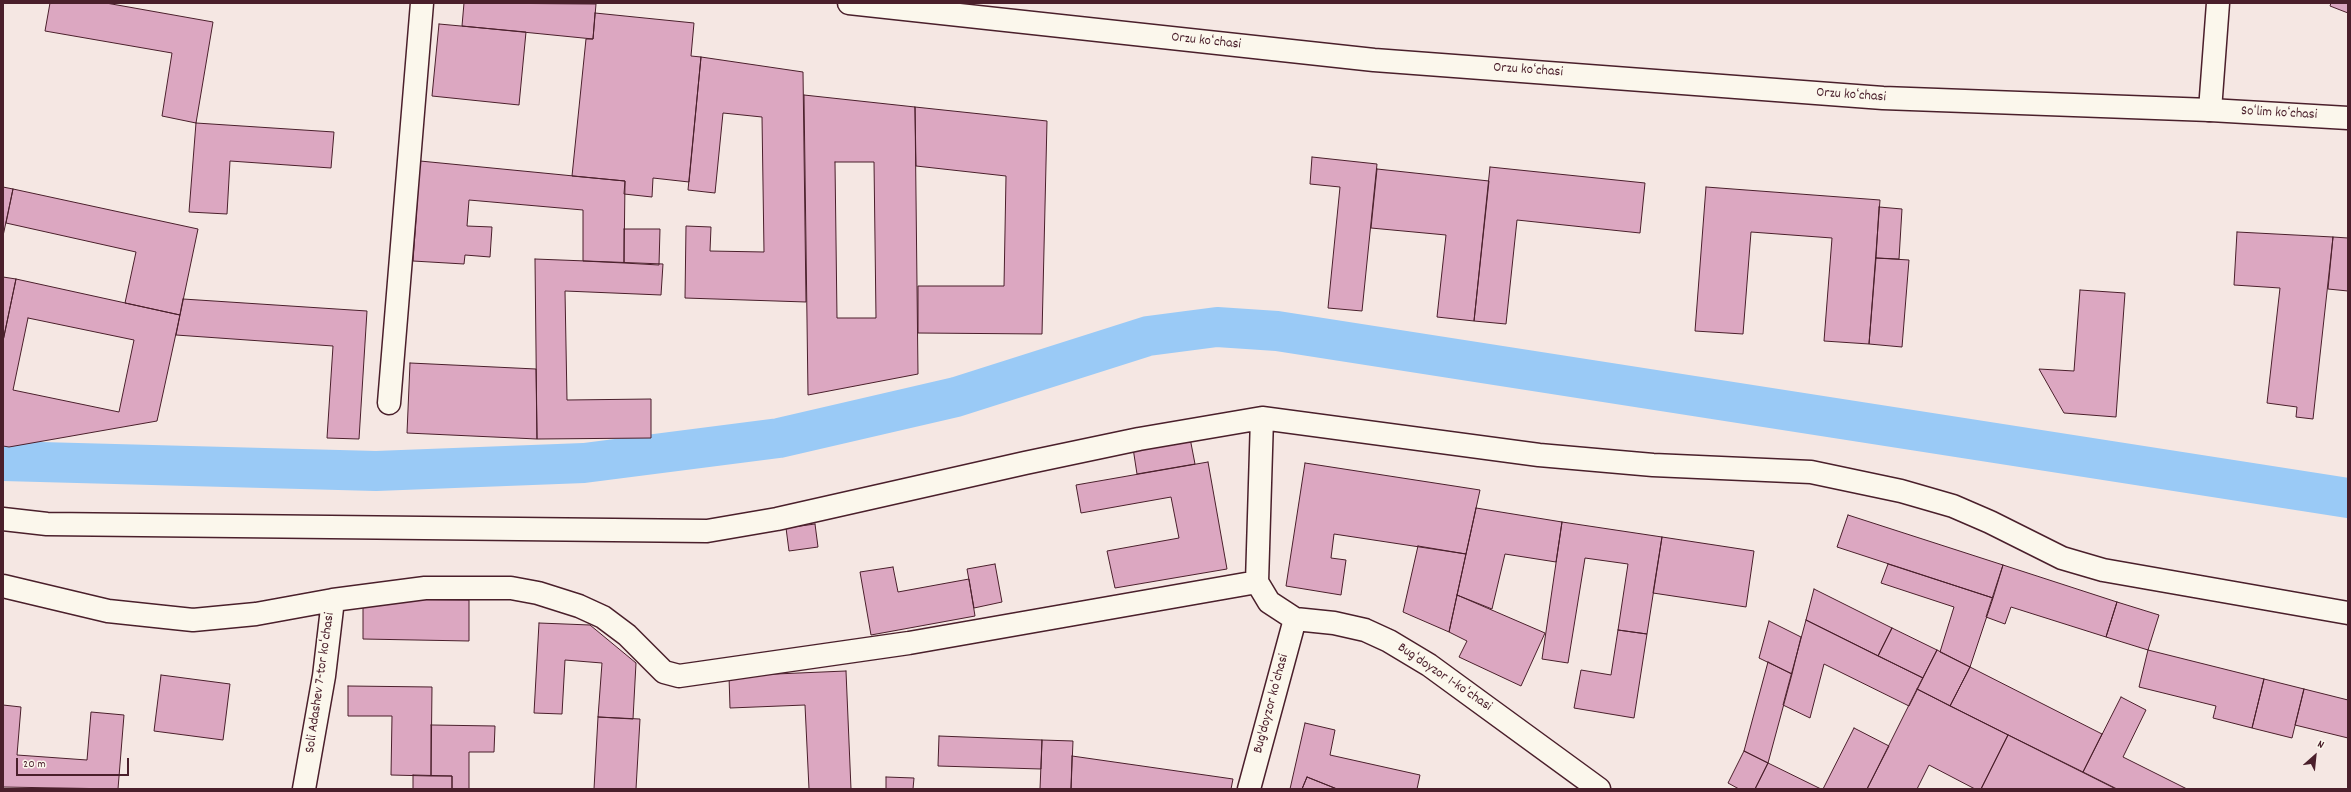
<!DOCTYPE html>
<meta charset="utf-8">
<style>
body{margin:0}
#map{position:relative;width:2351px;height:792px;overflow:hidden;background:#f5e7e3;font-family:Dekko,sans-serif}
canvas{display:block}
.frame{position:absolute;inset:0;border:4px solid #4a1f2b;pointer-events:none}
.north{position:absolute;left:2295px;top:736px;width:40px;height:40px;-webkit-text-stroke:3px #fbf7ec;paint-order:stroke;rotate:27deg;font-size:11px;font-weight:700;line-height:16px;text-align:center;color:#4a1f2b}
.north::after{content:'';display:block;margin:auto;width:14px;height:18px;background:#4a1f2b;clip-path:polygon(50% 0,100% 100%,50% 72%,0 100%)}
.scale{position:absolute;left:16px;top:758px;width:113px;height:18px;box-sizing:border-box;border:2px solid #4a1f2b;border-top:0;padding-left:5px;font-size:12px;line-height:14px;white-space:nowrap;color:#4a1f2b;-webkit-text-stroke:3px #fbf7ec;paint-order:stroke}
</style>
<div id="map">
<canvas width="2351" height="792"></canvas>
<div class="frame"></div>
<div class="north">N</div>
<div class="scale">20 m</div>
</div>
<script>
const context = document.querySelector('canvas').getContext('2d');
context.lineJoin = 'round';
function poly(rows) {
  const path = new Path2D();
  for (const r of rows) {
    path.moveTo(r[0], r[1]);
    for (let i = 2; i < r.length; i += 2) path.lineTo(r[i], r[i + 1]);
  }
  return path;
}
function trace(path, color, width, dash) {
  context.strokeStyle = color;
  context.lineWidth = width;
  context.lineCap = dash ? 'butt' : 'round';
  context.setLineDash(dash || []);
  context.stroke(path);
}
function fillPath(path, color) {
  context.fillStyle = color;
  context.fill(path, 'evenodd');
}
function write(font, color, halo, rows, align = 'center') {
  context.font = font + ' Dekko,sans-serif';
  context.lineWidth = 3;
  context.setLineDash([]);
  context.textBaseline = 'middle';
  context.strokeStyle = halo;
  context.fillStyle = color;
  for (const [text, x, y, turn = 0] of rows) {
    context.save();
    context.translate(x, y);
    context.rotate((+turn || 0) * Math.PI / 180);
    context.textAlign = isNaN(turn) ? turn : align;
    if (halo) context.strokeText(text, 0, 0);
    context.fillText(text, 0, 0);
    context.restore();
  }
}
trace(poly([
 [3,461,376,471,584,463,779,438,956,397,1148,336,1217,327,1277,331,2348,498]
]), '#9acaf6', 40);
const building = poly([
 [50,3,106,3,213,22,196,123,162,116,172,53,45,31,50,3],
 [464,3,596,4,593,39,462,26,464,3],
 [2331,3,2348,3,2348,13,2330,6,2331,3],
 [595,13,694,23,691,56,701,57,689,182,653,178,652,197,624,194,625,181,572,176,586,39,593,39,595,13],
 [439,24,526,32,519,105,432,96,439,24],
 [701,57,803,72,806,302,685,298,686,226,711,227,710,251,764,252,762,117,723,113,715,193,688,190,701,57],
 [804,95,915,107,918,374,808,395,804,95],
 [835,162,874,162,876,318,837,318,835,162],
 [915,107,1047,121,1042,334,918,333,918,286,1004,286,1006,176,916,166,915,107],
 [196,123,334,132,331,168,230,161,227,214,189,212,196,123],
 [1312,157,1377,164,1362,311,1328,308,1340,187,1310,184,1312,157],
 [420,161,625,181,624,263,583,261,583,210,469,200,467,226,492,227,490,257,465,255,464,264,413,261,420,161],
 [1490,167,1645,183,1640,233,1517,220,1506,324,1474,321,1490,167],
 [1377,169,1489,181,1474,321,1437,317,1446,235,1371,228,1377,169],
 [3,187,13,189,3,236,3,187],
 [1706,187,1880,200,1869,344,1824,341,1832,238,1751,232,1743,334,1695,331,1706,187],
 [13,189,198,229,180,315,125,303,136,252,6,223,13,189],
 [1879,207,1902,209,1899,259,1876,258,1879,207],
 [624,229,660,229,659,265,624,263,624,229],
 [2237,232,2333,237,2313,419,2296,417,2297,407,2267,403,2280,288,2234,285,2237,232],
 [2333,237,2348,238,2348,291,2328,289,2333,237],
 [1876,258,1909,260,1902,347,1869,344,1876,258],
 [535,259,663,264,661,295,565,291,567,400,651,399,651,438,537,439,535,259],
 [3,277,16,279,3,341,3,277],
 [16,279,180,315,157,421,9,447,3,446,3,341,16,279],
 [28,318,134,340,119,412,13,390,28,318],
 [2080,290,2125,293,2116,417,2064,413,2039,369,2074,371,2080,290],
 [183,299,367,311,359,439,327,438,333,346,176,335,183,299],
 [410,363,536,369,537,439,407,433,410,363],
 [1190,438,1195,464,1137,474,1133,448,1190,438],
 [1208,462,1227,569,1115,588,1107,551,1179,538,1171,497,1081,513,1076,485,1208,462],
 [1305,463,1480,490,1466,554,1334,534,1331,558,1346,560,1341,595,1286,586,1305,463],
 [1476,508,1562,522,1556,562,1505,554,1492,609,1457,595,1476,508],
 [1848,515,2003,565,1993,598,1837,547,1848,515],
 [1562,522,1662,537,1647,634,1618,630,1628,564,1585,558,1568,663,1542,659,1562,522],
 [815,524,818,547,789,551,786,528,815,524],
 [1662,537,1754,551,1746,607,1653,593,1662,537],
 [1418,546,1466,554,1449,632,1403,612,1418,546],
 [995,564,1002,602,974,608,967,569,995,564],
 [1888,564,1993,598,1970,667,1940,652,1954,607,1881,583,1888,564],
 [2003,565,2117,602,2106,637,2011,607,2005,624,1986,617,2003,565],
 [893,567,898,592,969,579,975,616,871,635,860,572,893,567],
 [1814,589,1892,628,1878,656,1806,620,1814,589],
 [1457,595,1545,633,1521,686,1459,657,1467,641,1449,632,1457,595],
 [363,599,469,600,469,641,363,639,363,599],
 [2117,602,2159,615,2148,650,2106,637,2117,602],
 [1806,620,1923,678,1909,706,1824,664,1810,718,1783,705,1806,620],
 [1769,621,1801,637,1792,674,1759,658,1769,621],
 [539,623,590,625,636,663,633,719,598,717,602,663,565,660,562,714,534,713,539,623],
 [1892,628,1937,650,1923,678,1878,656,1892,628],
 [1618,630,1647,634,1634,718,1574,708,1581,670,1611,675,1618,630],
 [1937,650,1970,667,1950,706,1917,689,1937,650],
 [2148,650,2264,679,2252,728,2213,718,2216,706,2139,687,2148,650],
 [1768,662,1792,674,1768,763,1744,751,1768,662],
 [1970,667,2102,734,2083,772,1950,706,1970,667],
 [846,671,851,789,809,789,805,705,730,708,729,676,846,671],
 [161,675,230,684,223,740,154,731,161,675],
 [2264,679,2304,689,2292,738,2252,728,2264,679],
 [348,686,432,687,431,776,391,775,392,716,348,716,348,686],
 [1917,689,2008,735,1981,789,1975,789,1929,765,1917,789,1867,789,1917,689],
 [2304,689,2348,700,2348,738,2295,725,2304,689],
 [2121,697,2146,710,2123,757,2187,789,2117,789,2083,772,2121,697],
 [3,705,21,707,17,755,87,760,91,712,124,715,118,789,3,787,3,705],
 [598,717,640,719,636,789,594,789,598,717],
 [1305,723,1335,730,1330,755,1420,775,1417,789,1337,789,1307,777,1302,789,1290,789,1305,723],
 [431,725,495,726,494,752,469,752,469,789,452,789,452,776,431,776,431,725],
 [1854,728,1889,746,1867,789,1823,789,1854,728],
 [2008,735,2114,788,2113,789,1981,789,2008,735],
 [939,736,1042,740,1041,769,938,766,939,736],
 [1042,740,1073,741,1071,789,1040,789,1042,740],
 [1744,751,1768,763,1755,789,1739,789,1728,783,1744,751],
 [1072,756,1233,779,1231,789,1071,789,1072,756],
 [1768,763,1821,789,1755,789,1768,763],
 [413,775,452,776,452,789,413,789,413,775],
 [886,777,914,778,913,789,886,789,886,777],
 [1307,777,1337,789,1302,789,1307,777]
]);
fillPath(building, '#dca7c1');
trace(building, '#4a1f2b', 1);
const minor = poly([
 [2210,110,2218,3],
 [389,403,422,3],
 [1262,418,1257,582,1269,602,1295,619,1334,623,1365,630,1389,641,1429,665,1599,789],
 [3,519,47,524,707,531,777,519,1025,463,1139,439,1262,418,1539,455,1653,465,1811,472,1901,491,1953,506,1990,522,2062,558,2103,570,2348,613],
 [3,586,108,611,193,620,256,614,333,600,324,676,304,789],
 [333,600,425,588,511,588,538,593,579,606,603,617,627,635,664,672,679,676,909,643,1257,582],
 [1249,789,1295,619]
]);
const tertiary = poly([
 [849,3,1374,60,1883,98,2210,110,2348,118]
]);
trace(minor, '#4a1f2b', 25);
trace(tertiary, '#4a1f2b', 25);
trace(minor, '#fbf7ec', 22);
trace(tertiary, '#fbf7ec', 22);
write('14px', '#4a1f2b', '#fbf7ec', [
 ["Orzu koʻchasi",1206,42,6],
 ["Orzu koʻchasi",1528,71,4],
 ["Orzu koʻchasi",1851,96,4],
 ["Soʻlim koʻchasi",2279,114,3],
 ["Bugʻdoyzor 1-koʻchasi",1444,678,34],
 ["Soli Adashev 7-tor koʻchasi",321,683,-82],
 ["Bug'doyzor koʻchasi",1272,704,-75]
]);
</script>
